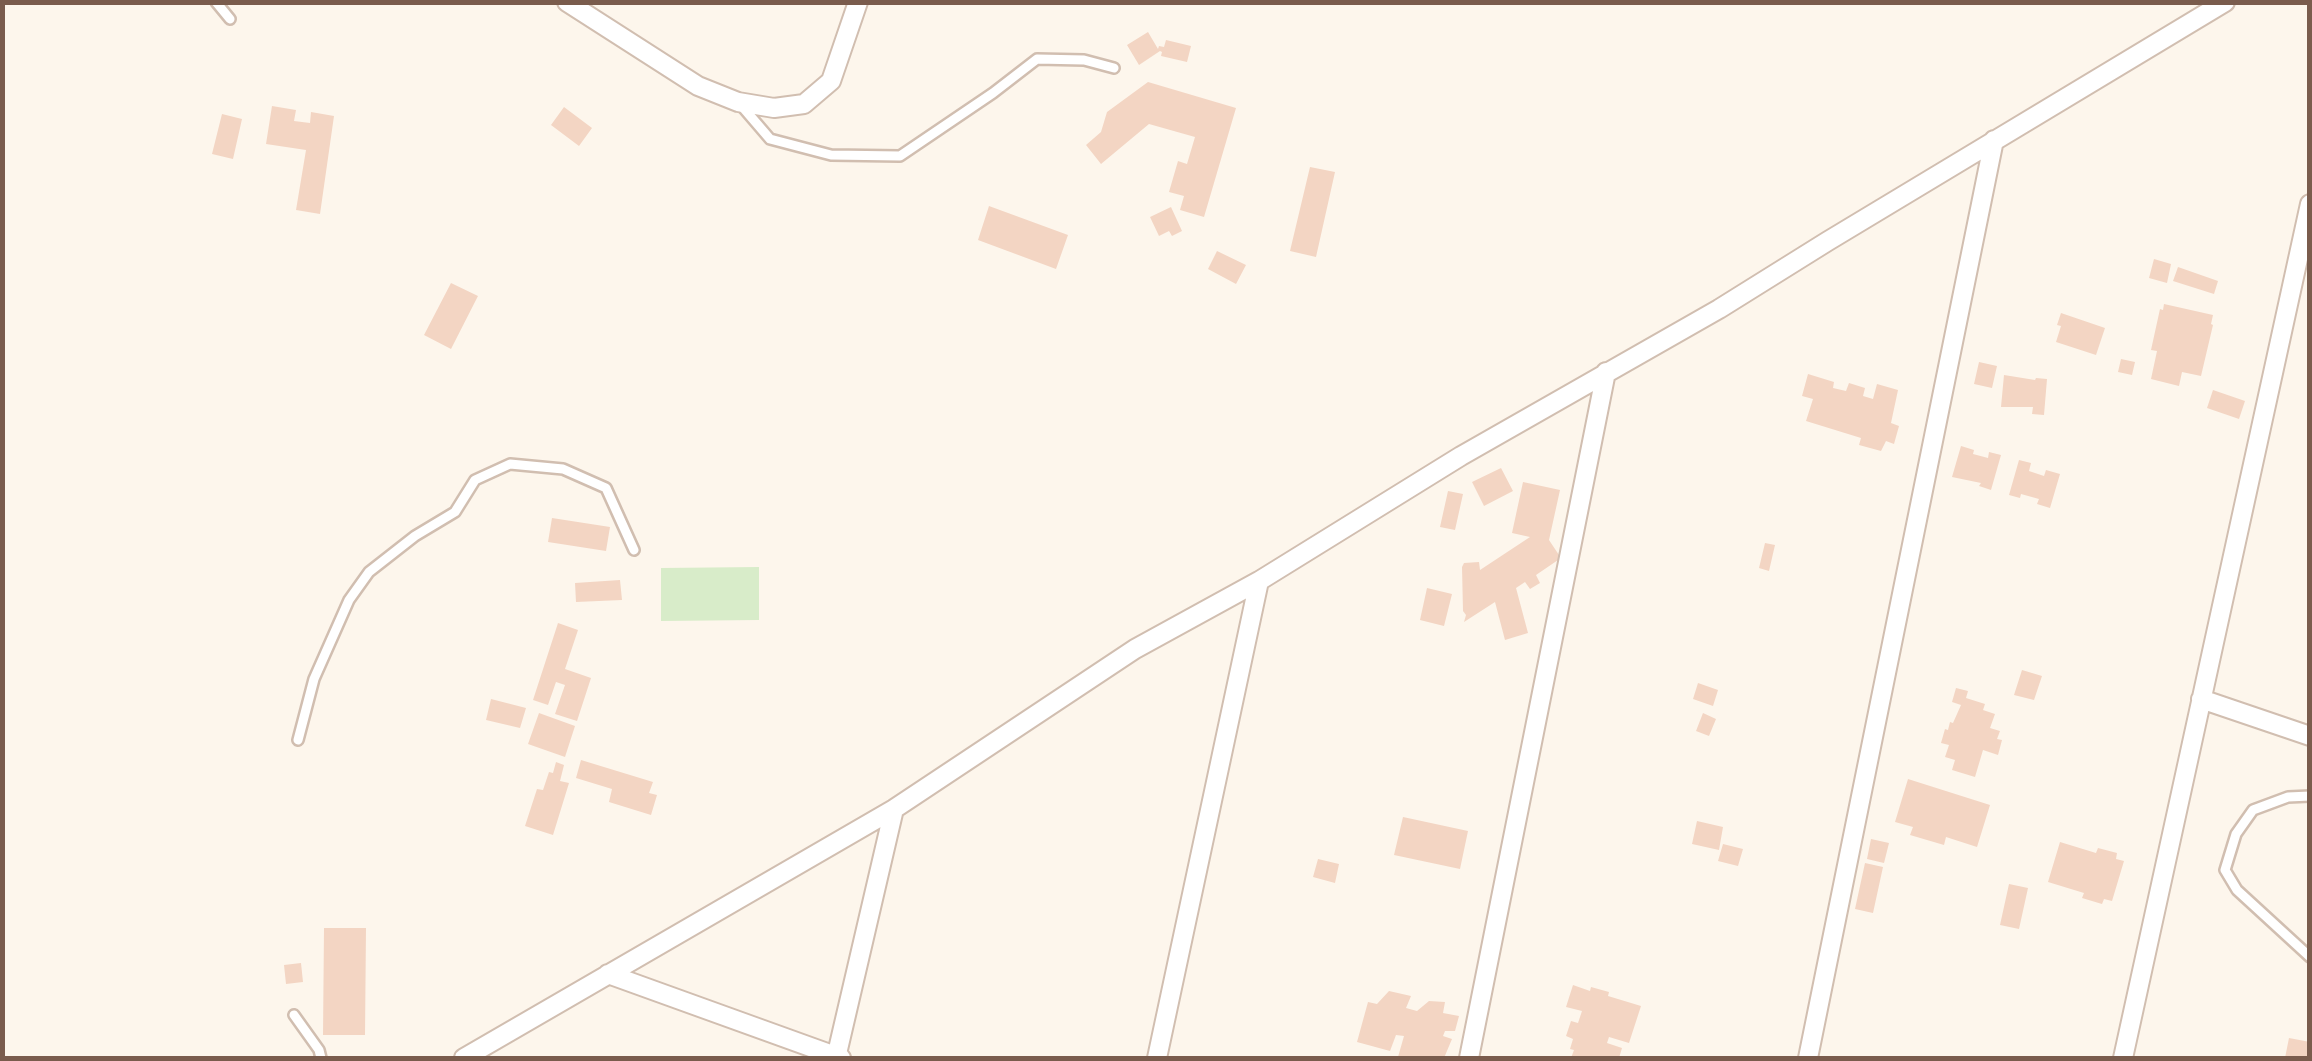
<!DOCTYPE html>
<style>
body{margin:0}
#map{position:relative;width:2312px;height:1061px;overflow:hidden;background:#fdf6ec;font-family:"Open Sans",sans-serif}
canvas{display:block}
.frame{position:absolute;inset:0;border:5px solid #7a5c4d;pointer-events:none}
</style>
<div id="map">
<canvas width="2312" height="1061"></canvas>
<div class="frame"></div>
</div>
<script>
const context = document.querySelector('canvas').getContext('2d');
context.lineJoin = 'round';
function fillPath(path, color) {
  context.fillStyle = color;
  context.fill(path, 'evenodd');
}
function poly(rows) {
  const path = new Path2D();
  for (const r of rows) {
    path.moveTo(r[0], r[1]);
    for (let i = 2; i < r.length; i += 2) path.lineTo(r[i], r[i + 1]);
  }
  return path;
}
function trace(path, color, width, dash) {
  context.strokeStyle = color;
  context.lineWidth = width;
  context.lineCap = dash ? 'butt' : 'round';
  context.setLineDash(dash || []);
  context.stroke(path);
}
fillPath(poly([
 [759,567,759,620,661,621,661,568]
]), '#d8ecc9');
fillPath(poly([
 [1148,32,1158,49,1159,46,1164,47,1166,40,1191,46,1187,62,1161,56,1162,52,1160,51,1139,65,1127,45],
 [1148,82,1236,108,1204,217,1180,210,1184,196,1169,192,1178,161,1187,164,1195,137,1149,124,1101,164,1086,145,1101,132,1107,112],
 [272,106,296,110,294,121,310,123,311,112,334,116,320,214,296,210,306,150,266,144],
 [564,107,592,128,579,146,551,125],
 [222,114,242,119,233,159,212,154],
 [1310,167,1335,172,1316,257,1290,251],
 [989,206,1068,235,1056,269,978,240],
 [1171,207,1182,231,1172,236,1169,231,1159,236,1150,217],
 [1217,251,1246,265,1236,284,1208,269],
 [2154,259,2171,264,2167,283,2149,278],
 [2178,267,2218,281,2214,294,2173,281],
 [451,283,478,296,451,349,424,335],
 [2164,304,2213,315,2211,324,2213,325,2201,376,2182,372,2179,386,2151,379,2157,351,2151,350,2160,309,2163,310],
 [2061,313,2105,328,2096,355,2056,342,2061,326,2057,325],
 [2121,359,2135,362,2132,375,2118,372],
 [1979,362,1997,366,1992,388,1974,384],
 [1808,374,1834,382,1833,388,1846,391,1849,383,1865,388,1863,396,1873,399,1877,384,1898,390,1891,423,1899,426,1894,444,1886,441,1881,451,1859,445,1861,438,1806,421,1813,399,1802,396],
 [2004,375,2035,380,2036,378,2047,379,2044,415,2032,414,2033,407,2001,407],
 [2213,390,2245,401,2239,419,2207,408],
 [1961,446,1974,450,1973,454,1988,458,1989,452,2001,455,1991,490,1979,486,1981,483,1952,477],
 [2019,460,2031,463,2029,471,2044,476,2046,470,2060,474,2050,508,2037,504,2039,499,2021,494,2020,498,2009,495],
 [1501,468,1513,491,1484,506,1472,482],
 [1523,482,1560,490,1549,540,1561,558,1536,575,1540,583,1530,589,1525,582,1516,588,1528,633,1505,640,1495,602,1464,622,1466,615,1463,611,1462,567,1464,563,1479,562,1480,570,1530,537,1512,533],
 [1448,491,1463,494,1455,530,1440,527],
 [552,518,610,527,606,551,548,542],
 [1765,543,1775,545,1769,571,1759,568],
 [620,580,622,600,576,602,575,583],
 [1427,588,1452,594,1444,626,1420,620],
 [558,623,578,630,565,669,591,678,577,721,555,714,565,685,556,682,548,705,533,700],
 [2022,670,2042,676,2034,700,2014,695],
 [1698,683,1718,690,1713,706,1693,699],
 [1956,688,1968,691,1966,698,1985,704,1983,710,1995,714,1990,728,2000,731,1997,739,2002,740,1998,755,1983,750,1975,777,1952,770,1955,760,1945,757,1949,745,1941,743,1945,729,1948,730,1950,722,1953,723,1961,705,1952,702],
 [491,699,526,708,520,728,486,720],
 [539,713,575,726,565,757,528,744],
 [1703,713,1716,719,1709,736,1696,731],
 [581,760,653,782,649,793,657,795,651,815,609,802,612,789,576,778],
 [556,762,564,765,560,781,569,783,553,835,525,826,537,789,543,790,549,772,553,773],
 [1908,779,1990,805,1977,847,1946,837,1944,845,1910,835,1913,827,1895,822],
 [1403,817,1468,831,1460,869,1394,855],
 [1697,821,1723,827,1719,850,1692,844],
 [1871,839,1889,843,1884,863,1867,859],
 [2060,842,2096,853,2098,848,2117,853,2116,859,2124,861,2112,901,2104,899,2102,904,2082,898,2084,893,2048,882],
 [1723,844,1743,849,1738,866,1718,861],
 [1318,859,1339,864,1335,883,1313,877],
 [1865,863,1883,867,1873,913,1855,909],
 [2009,884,2028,888,2019,929,2000,925],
 [324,928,366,928,365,1035,323,1035],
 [301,963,303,982,286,984,284,965],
 [1573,985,1590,991,1591,987,1609,992,1608,996,1641,1006,1629,1043,1609,1037,1607,1043,1622,1048,1619,1058,1571,1058,1574,1050,1570,1049,1573,1039,1566,1036,1571,1021,1578,1023,1582,1011,1566,1007],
 [1389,991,1411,996,1406,1008,1417,1011,1429,1001,1445,1002,1443,1013,1459,1016,1455,1031,1445,1031,1443,1036,1452,1039,1444,1058,1398,1057,1404,1036,1396,1035,1390,1051,1357,1042,1368,1002,1377,1004],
 [2289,1038,2310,1042,2310,1058,2285,1058]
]), '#f3d5c3');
const lane = poly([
 [216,2,230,19],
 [740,104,770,139,831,155,900,156,993,93,1037,59,1084,60,1114,68],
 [298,740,314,679,349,600,369,572,415,536,455,512,475,480,510,464,563,469,606,488,634,550],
 [2310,796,2288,797,2253,810,2236,834,2225,870,2237,890,2310,957],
 [294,1015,319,1050,321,1058]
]);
const street = poly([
 [567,2,698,86,738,102,774,108,804,104,831,81,858,2],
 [2201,699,2310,736],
 [608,974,841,1058],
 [464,1058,894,809,1135,649,1259,581,1461,456,1719,309,1828,241,2225,2],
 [836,1058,894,809],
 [1157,1058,1259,581],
 [1469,1058,1606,372],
 [1808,1058,1994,140],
 [2123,1058,2310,204]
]);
trace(lane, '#d1beb0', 14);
trace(street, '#d1beb0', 22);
trace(lane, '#fff', 9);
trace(street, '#fff', 18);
</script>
